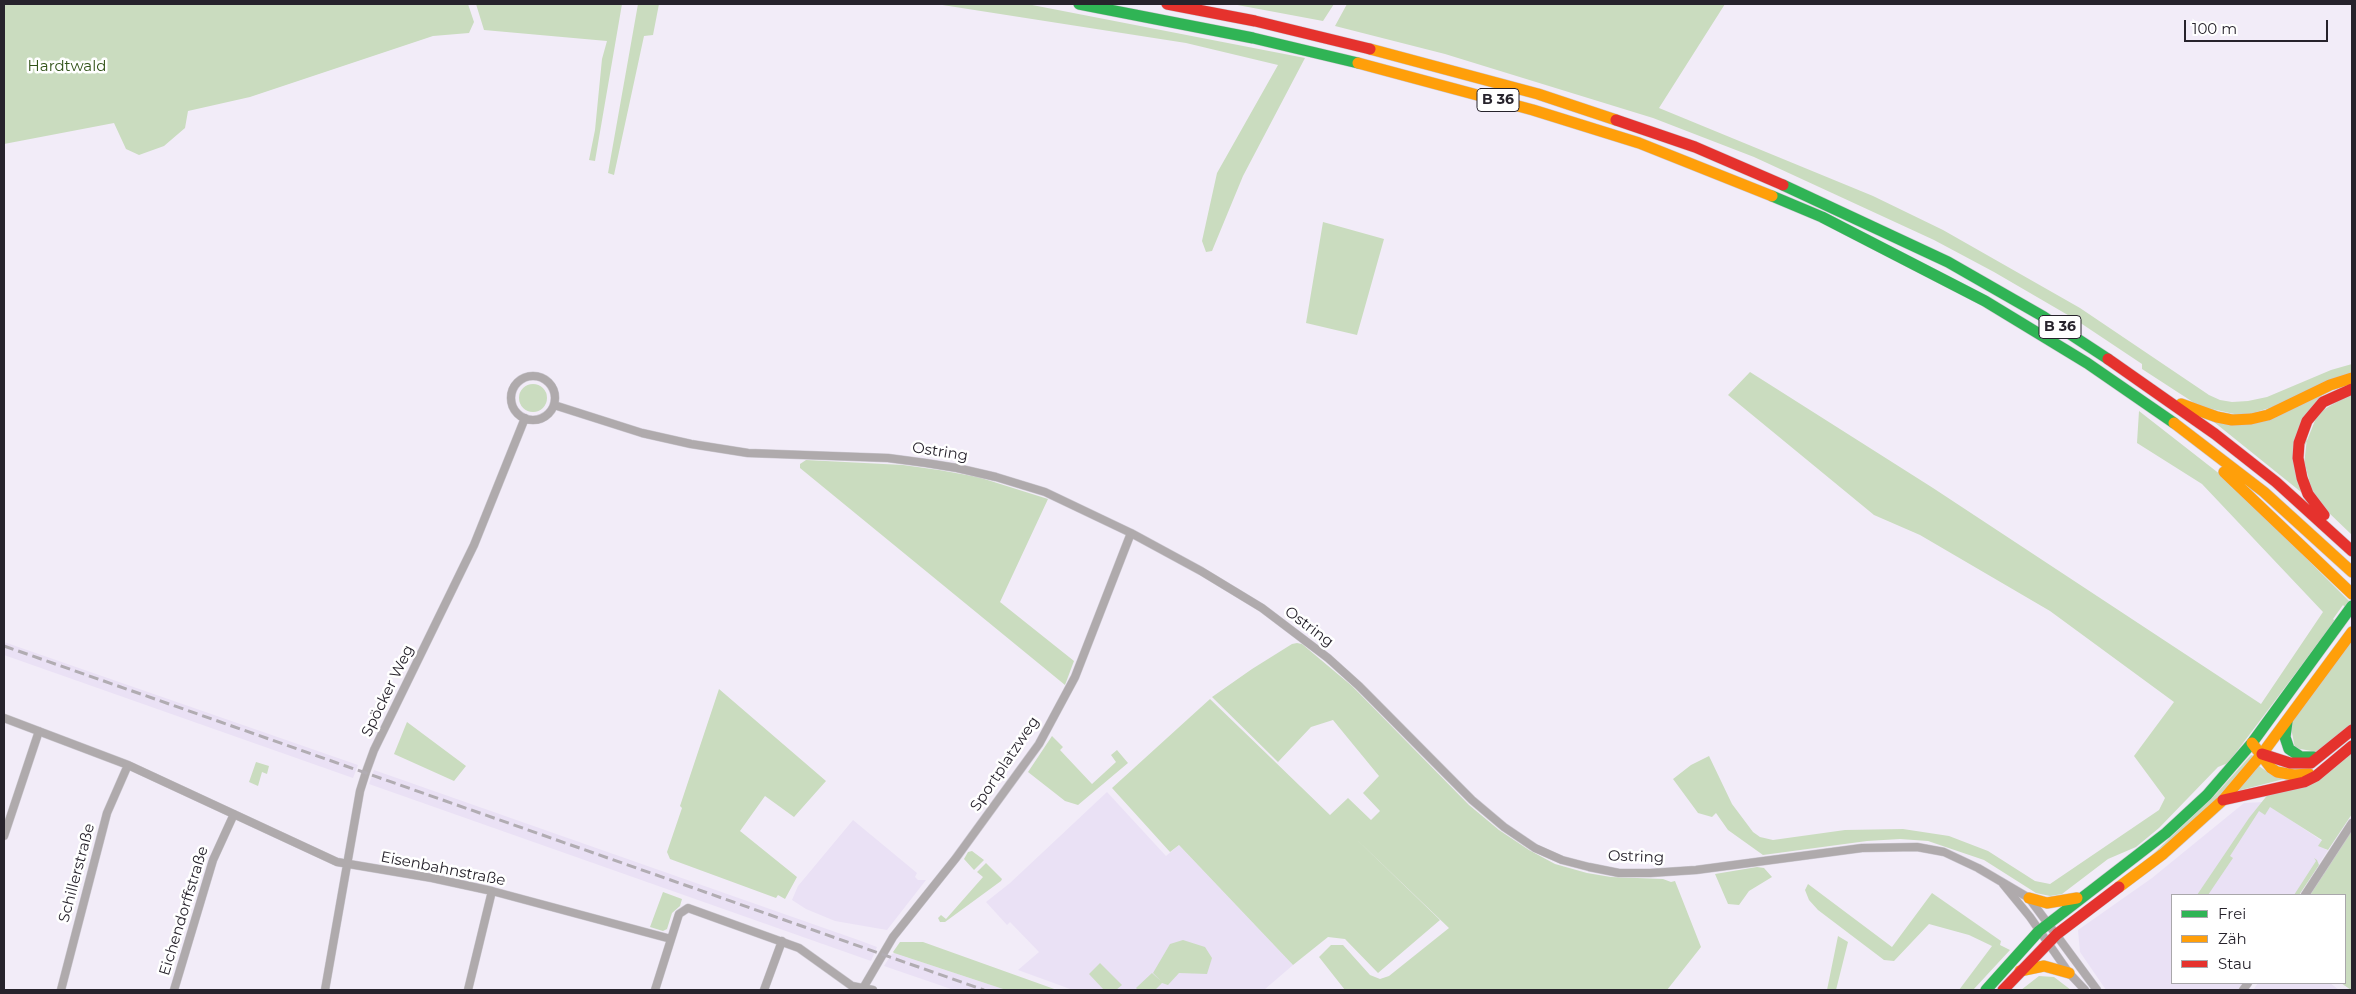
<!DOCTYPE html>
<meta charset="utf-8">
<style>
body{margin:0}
#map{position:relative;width:2356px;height:994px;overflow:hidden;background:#f2ecf8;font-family:Montserrat,sans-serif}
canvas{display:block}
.frame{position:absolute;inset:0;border:5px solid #27232c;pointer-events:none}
.legend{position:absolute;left:2171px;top:894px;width:175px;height:90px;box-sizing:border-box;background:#fff;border:1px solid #a9a7ab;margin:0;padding:6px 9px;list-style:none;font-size:15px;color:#27232c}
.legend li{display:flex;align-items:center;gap:10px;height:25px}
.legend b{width:25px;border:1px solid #a9a7ab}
.scale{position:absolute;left:2184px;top:20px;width:144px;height:22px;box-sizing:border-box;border:2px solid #27232c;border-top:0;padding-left:6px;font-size:15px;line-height:18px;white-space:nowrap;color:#27232c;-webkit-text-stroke:4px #fff;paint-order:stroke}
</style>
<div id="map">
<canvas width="2356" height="994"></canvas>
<div class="frame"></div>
<ul class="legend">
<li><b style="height:6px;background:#30b455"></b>Frei</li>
<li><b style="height:6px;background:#ff9f0a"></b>Zäh</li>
<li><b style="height:6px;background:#e5322d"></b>Stau</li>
</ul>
<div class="scale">100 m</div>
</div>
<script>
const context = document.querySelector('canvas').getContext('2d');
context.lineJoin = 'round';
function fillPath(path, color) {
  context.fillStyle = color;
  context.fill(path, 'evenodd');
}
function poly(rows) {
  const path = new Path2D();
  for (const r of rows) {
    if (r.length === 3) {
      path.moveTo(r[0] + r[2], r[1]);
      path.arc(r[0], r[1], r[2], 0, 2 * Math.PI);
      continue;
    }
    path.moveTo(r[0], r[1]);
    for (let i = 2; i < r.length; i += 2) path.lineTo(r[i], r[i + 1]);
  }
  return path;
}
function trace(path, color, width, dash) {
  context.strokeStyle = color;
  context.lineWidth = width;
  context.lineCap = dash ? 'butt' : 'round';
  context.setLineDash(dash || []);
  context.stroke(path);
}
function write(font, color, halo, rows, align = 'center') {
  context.font = font + ' Montserrat,sans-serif';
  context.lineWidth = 5;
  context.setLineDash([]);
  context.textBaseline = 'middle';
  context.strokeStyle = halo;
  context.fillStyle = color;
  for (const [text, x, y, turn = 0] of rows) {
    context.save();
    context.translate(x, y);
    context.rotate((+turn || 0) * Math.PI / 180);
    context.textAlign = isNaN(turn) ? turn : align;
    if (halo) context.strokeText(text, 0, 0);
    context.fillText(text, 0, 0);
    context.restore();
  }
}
fillPath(poly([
 [4,642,358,765,353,778,4,655],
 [374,770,861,941,877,947,871,961,369,784],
 [1107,792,1166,856,1179,845,1293,965,1264,990,1073,990,1018,970,1039,952,1010,922,1007,925,986,902,1010,883],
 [2264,802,2322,841,2326,850,2328,850,2299,895,2172,895,2172,983,2242,983,2238,990,2106,990,2080,952,2078,930,2152,878,2244,803],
 [853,820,917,873,915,877,918,880,926,880,887,930,835,921,806,909,792,900,798,886],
 [894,953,1006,990,954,990,884,966,891,955],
 [2258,983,2330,983,2339,990,2253,990]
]), '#eae1f5');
fillPath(poly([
 [4,4,468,4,474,22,469,33,433,36,250,97,188,111,185,128,164,146,139,155,126,149,114,123,4,144],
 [476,4,622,4,595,161,589,160,595,130,602,59,607,41,484,30],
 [638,4,659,4,653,35,644,36,614,175,608,173],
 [936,4,1027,4,1305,58,1243,176,1212,251,1206,252,1202,241,1217,173,1278,65,1186,43],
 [1232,4,1334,4,1323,21],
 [1347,4,1725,4,1659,108,1873,196,1943,230,2080,308,2209,395,2220,400,2232,402,2248,401,2267,397,2331,370,2352,364,2352,374,2289,402,2243,416,2199,406,2142,369,2142,364,2073,318,1994,272,1934,240,1754,157,1653,118,1445,54,1335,26],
 [1323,222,1384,239,1357,335,1306,323],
 [1750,372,1933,488,2261,704,2323,612,2202,484,2137,443,2139,411,2230,482,2352,604,2352,615,2343,605,2333,619,2335,621,2228,763,2218,767,2159,828,2136,847,2108,859,2062,894,2050,896,2036,893,1984,860,1928,841,1900,839,1867,841,1763,855,1728,830,1716,813,1712,817,1698,813,1673,779,1691,765,1709,756,1732,804,1753,832,1760,837,1773,840,1845,830,1903,829,1949,836,1988,851,2035,881,2050,884,2159,810,2165,798,2134,756,2174,702,2050,611,1920,535,1874,515,1728,395],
 [533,398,14],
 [2325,391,2310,411,2301,492,2214,422,2230,423],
 [2352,393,2352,535,2327,511,2312,491,2302,453,2318,413],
 [806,460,903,465,939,470,978,477,1048,499,1000,602,1074,661,1065,685,800,468,800,464],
 [2352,639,2352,725,2317,752,2295,748,2290,723],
 [1297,643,1302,644,1352,686,1469,805,1499,830,1529,850,1555,864,1587,873,1611,877,1663,879,1671,882,1675,881,1701,947,1667,990,1345,990,1319,957,1331,945,1343,945,1370,975,1380,979,1389,976,1449,928,1352,835,1440,920,1378,973,1345,939,1328,937,1293,965,1179,845,1170,852,1112,788,1210,699,1330,815,1348,798,1371,820,1380,811,1363,793,1379,776,1333,720,1311,727,1278,762,1212,697,1252,669,1292,644],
 [719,689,826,781,794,817,765,796,740,831,797,877,785,899,778,895,776,898,670,859,667,852,682,808,680,806],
 [407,722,466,766,454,781,394,754],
 [1052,736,1063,747,1060,750,1092,784,1116,762,1111,755,1117,750,1128,763,1078,805,1065,801,1028,772],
 [2352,753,2352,814,2328,850,2318,846,2322,840,2270,807,2265,815,2259,811,2230,856,2233,858,2208,895,2197,895,2249,818,2269,793],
 [2251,755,2254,756,2195,823,2151,856,2216,794],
 [256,762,269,766,267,774,262,772,258,786,249,782],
 [2259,766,2270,774,2284,779,2237,791],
 [2352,830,2352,990,2351,990,2341,983,2345,983,2345,895,2310,895],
 [972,851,984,860,974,870,964,859,968,852],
 [2314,858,2317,860,2319,865,2299,895,2294,895,2316,861],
 [986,863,1002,879,1001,881,945,922,940,922,938,918,941,915,946,919,983,877,977,872],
 [1757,867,1764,868,1772,877,1749,891,1739,905,1728,904,1715,874],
 [1808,884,1892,947,1932,893,2001,941,2000,945,2010,950,1973,990,1959,990,1992,946,1969,935,1929,924,1894,961,1884,960,1818,910,1809,900,1805,890],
 [663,892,682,899,680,906,672,913,667,929,663,931,650,927],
 [1838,936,1848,942,1836,990,1827,990],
 [1183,940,1205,947,1212,958,1207,974,1179,973,1168,985,1162,983,1155,990,1138,990,1136,988,1152,973,1161,981,1153,973,1170,944],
 [900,942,923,942,1057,990,1006,990,894,953,893,952],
 [1100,963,1122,985,1116,990,1104,990,1089,974],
 [2039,976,2054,977,2071,990,2021,990]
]), '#cadcbf');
const street = poly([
 [533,398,22],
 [554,405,642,433,691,444,748,453,888,458,926,463,957,468,996,477,1045,492,1131,533,1201,571,1262,608,1328,658,1359,686,1472,800,1504,827,1535,848,1562,860,1589,867,1619,873,1650,873,1696,870,1862,848,1917,847,1944,852,1978,868,2029,898,2097,990],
 [4,718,128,765,337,862,432,878,492,891,671,939],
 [4,836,39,731],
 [2003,884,2030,917,2069,973,2085,990],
 [2305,895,2352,823],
 [61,990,107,813,128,765],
 [174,990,213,860,234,814],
 [325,990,360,791,366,772,374,750,474,545,525,418],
 [468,990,492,891],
 [655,990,679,914,688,908,799,948,852,986,873,990],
 [764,990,782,941],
 [862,990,893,937,956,858,1039,744,1075,677,1131,533],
 [2243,990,2248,983]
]);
const fast = poly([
 [1079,4,1253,38,1358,63],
 [1783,185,1948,262,2044,317,2108,359],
 [1772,196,1822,217,1985,301,2087,363,2174,423],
 [2287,722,2285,737,2289,749,2301,757,2314,757],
 [1986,990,2039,931,2166,833,2207,795,2252,743,2352,606]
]);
const slow = poly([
 [1370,49,1538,94,1616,120],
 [1358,63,1533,110,1639,143,1772,196],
 [2181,404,2217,417,2232,420,2251,419,2268,415,2330,385,2352,378],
 [2174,423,2264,492,2352,572],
 [2224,472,2352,594],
 [2252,743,2271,768,2277,772,2294,775,2309,774],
 [2119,887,2163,854,2223,800,2262,754,2352,632],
 [2029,898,2047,903,2077,898],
 [2020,971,2044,966,2069,973]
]);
const jam = poly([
 [1167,4,1255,21,1370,49],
 [1616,120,1695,147,1783,185],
 [2108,359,2215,434,2276,482,2352,551],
 [2324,515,2308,494,2302,478,2298,458,2299,443,2307,421,2323,402,2352,389],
 [2262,754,2290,763,2311,763,2352,730],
 [2223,800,2304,782,2316,776,2352,746],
 [2003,990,2057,934,2119,887]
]);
trace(street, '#cdc9d2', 9);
trace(fast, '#cdc9d2', 12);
trace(slow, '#cdc9d2', 12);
trace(jam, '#cdc9d2', 12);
trace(street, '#afaaac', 8);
trace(fast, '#30b455', 11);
trace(slow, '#ff9f0a', 11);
trace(jam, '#e5322d', 11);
trace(poly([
 [4,646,984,990]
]), '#b1acb2', 3, [10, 5]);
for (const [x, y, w] of [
 [1498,100,42],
 [2060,327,42]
]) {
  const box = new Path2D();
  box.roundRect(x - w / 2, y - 11.5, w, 23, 4);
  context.fillStyle = '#fff';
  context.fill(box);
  trace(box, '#27232c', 1);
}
write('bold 14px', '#27232c', null, [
 ["B 36",1498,100],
 ["B 36",2060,327]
]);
write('15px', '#325319', '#fff', [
 ["Hardtwald",67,67]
]);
write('15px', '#27232c', '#fff', [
 ["Ostring",940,452,9],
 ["Ostring",1309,627,37],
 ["Spöcker Weg",388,691,-64],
 ["Sportplatzweg",1005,764,-56],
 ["Ostring",1636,857,2],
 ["Eisenbahnstraße",443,869,11],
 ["Schillerstraße",77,873,-75],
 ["Eichendorffstraße",184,911,-73]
]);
</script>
